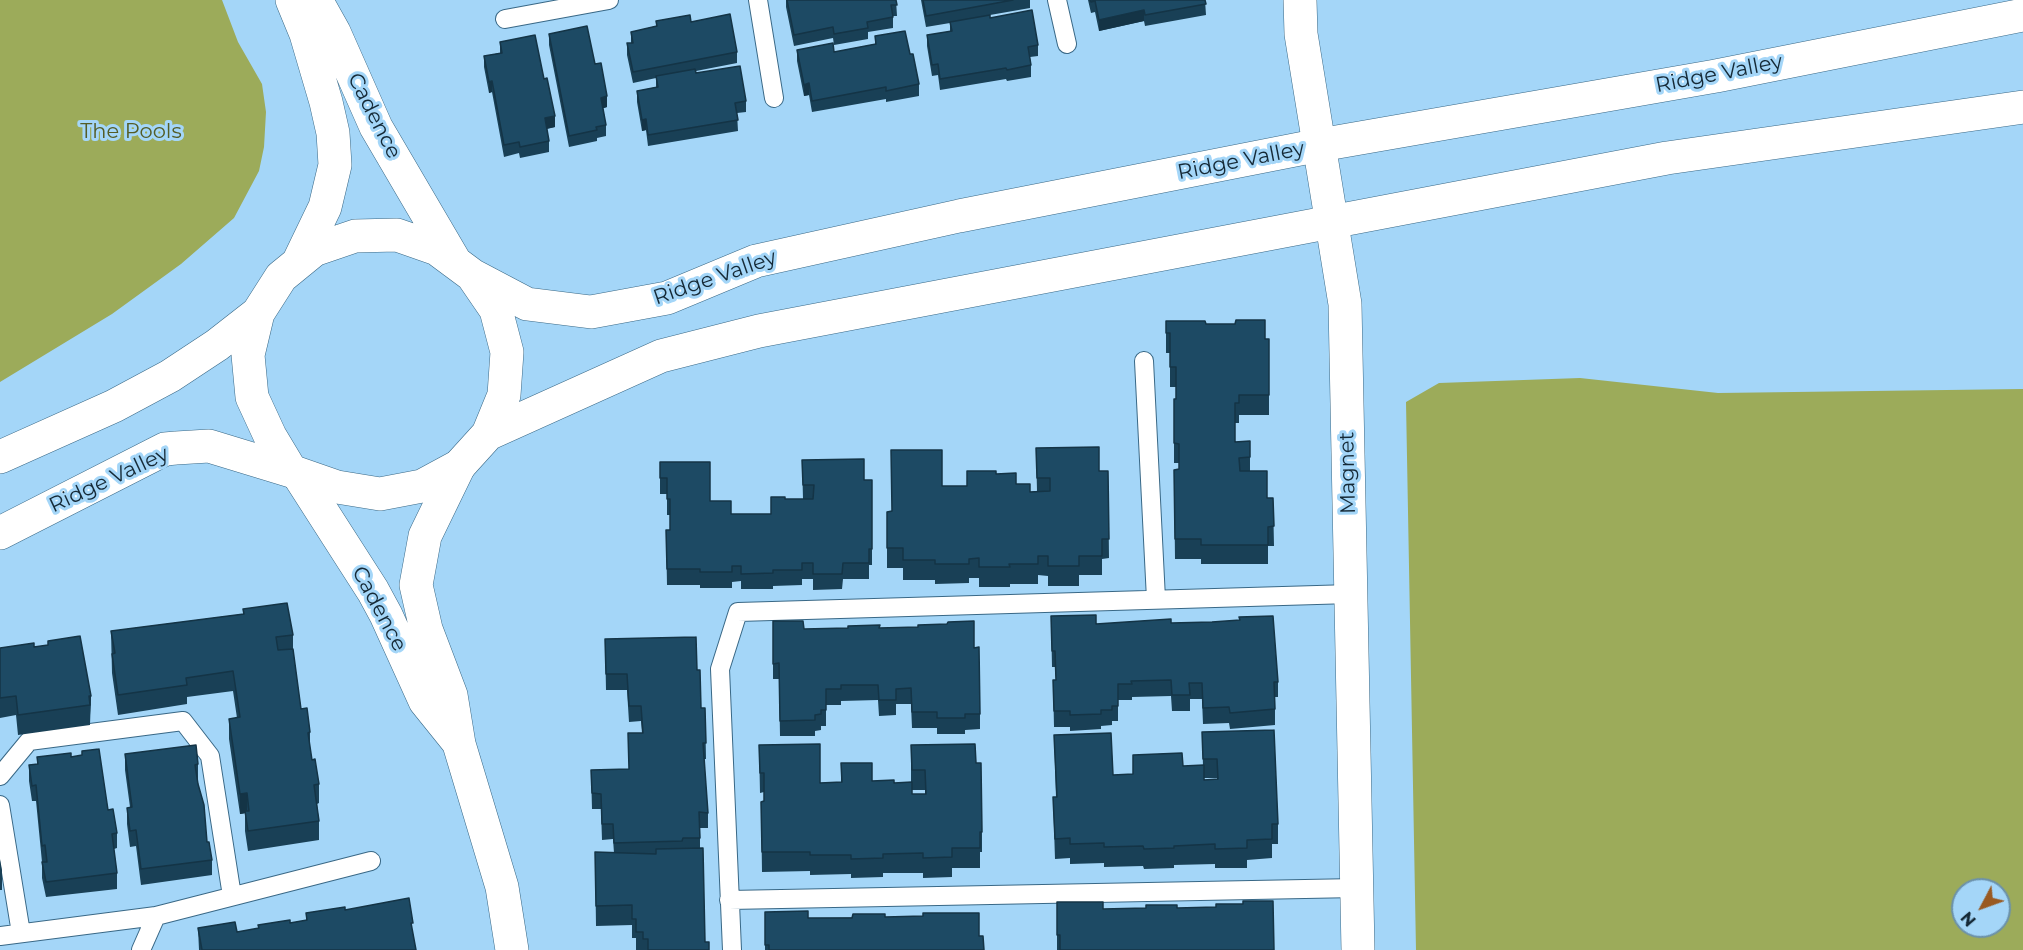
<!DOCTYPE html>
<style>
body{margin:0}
#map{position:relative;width:2023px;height:950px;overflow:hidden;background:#a4d6f8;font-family:Montserrat,sans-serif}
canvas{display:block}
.north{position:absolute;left:1951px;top:878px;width:60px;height:60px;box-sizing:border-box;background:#a4d6f8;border:2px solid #6b91aa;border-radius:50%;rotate:229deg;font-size:16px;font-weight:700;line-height:24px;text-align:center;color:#152936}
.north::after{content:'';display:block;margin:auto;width:21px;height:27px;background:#995a22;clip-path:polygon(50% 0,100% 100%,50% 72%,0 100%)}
</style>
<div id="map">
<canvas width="2023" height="950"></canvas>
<div class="north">N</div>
</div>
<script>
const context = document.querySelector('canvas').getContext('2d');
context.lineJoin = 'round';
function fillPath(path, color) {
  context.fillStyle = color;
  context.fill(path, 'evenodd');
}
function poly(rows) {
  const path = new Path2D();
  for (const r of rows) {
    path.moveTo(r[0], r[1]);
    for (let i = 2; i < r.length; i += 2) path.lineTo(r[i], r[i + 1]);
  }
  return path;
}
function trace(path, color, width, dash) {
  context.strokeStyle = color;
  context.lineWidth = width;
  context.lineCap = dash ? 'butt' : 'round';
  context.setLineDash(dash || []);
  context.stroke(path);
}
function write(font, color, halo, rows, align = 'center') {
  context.font = font + ' Montserrat,sans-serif';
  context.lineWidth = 6;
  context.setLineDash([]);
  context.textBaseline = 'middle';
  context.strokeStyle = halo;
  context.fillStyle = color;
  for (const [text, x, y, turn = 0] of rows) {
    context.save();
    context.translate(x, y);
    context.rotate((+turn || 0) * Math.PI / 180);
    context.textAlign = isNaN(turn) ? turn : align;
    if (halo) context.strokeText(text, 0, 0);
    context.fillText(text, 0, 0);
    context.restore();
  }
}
fillPath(poly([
 [0,0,222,0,238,42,262,84,266,112,264,147,259,171,234,218,181,264,112,314,0,382],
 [1580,378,1718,393,2023,389,2023,950,1416,950,1406,402,1439,383],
 [1963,890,1999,890,1999,926,1963,926]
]), '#9cab5a');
const lane = poly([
 [758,0,774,98],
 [1057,0,1067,44],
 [505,19,609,0],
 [1144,361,1156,599],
 [0,776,29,741,183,721,210,756,232,896],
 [0,805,21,933],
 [729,900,1357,888],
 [0,936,156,916],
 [141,950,156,916,371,861],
 [732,950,720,669,738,612,1351,594]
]);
const street = poly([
 [1300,0,1301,34,1345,304,1358,950],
 [459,466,425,536,416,585,426,629,451,695,459,744,502,887,512,950],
 [298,474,373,591,386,615,425,701,458,742]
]);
const secondary = poly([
 [292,0,306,34,326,102,333,133,335,165,325,207,298,263],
 [316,0,334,32,376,127,454,260],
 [472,275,527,304,591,312,667,298,756,261,959,216,1320,145,1716,76,2023,15],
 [488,434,661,356,759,331,1667,158,2023,107],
 [0,457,114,406,170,376,217,345,258,313],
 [0,533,165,449,176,448,209,446,291,471,337,487,380,494,422,486,459,466,488,434,504,395,507,352,496,310,472,275,437,249,397,235,355,236,314,250,281,277,258,313,248,355,252,397,270,436,291,471]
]);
trace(lane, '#396886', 20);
trace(street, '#396886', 34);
trace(secondary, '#396886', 34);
trace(lane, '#fff', 18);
trace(street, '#fff', 33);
trace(secondary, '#fff', 33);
fillPath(poly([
 [786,0,896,0,897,16,893,16,893,28,868,32,868,39,834,45,833,38,794,46,786,7],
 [921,0,1030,0,1030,8,990,15,990,18,1038,45,1038,56,1030,57,1031,65,1031,77,1007,81,1006,79,940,90,938,75,932,76,927,46,927,35,950,32,950,23,926,27],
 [1088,0,1205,0,1206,15,1145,26,1144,21,1099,31,1095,12,1091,13],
 [656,21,691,22,737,52,737,63,696,71,696,73,746,101,746,112,737,113,738,131,648,146,646,130,642,131,637,102,637,91,656,87,656,78,633,83,627,55,627,43,631,43,631,32,656,26],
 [549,34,607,107,603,108,606,125,606,136,597,138,597,141,569,147,549,45],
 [875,36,910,54,919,84,919,96,886,102,886,99,812,112,809,95,804,96,797,61,797,50,834,52,875,44],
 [500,42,544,79,555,127,547,129,549,141,549,152,520,158,519,153,504,157,492,92,489,93,484,67,484,56,500,53],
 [1166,321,1206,324,1265,339,1269,339,1269,415,1239,415,1239,423,1235,423,1235,442,1250,441,1250,471,1267,498,1273,498,1274,546,1268,546,1268,564,1201,564,1201,559,1175,559,1174,470,1179,469,1179,463,1174,463,1174,399,1176,399,1176,387,1170,387,1170,353,1166,353],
 [1036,448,1099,471,1108,471,1109,558,1102,559,1102,575,1079,575,1079,586,1048,586,1048,576,1038,575,1038,584,1010,584,1010,587,979,587,979,578,969,578,969,583,935,584,935,580,903,580,903,568,887,568,887,512,891,511,942,486,967,486,996,474,1030,492,1037,491],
 [802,460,864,480,872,480,872,565,869,565,869,579,843,579,842,589,813,590,813,579,802,579,802,585,773,586,773,589,741,589,741,581,732,582,732,588,700,588,700,585,667,585,666,530,670,530,670,515,667,515,667,494,660,494,660,462,710,501,731,514,771,514,785,499,803,499],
 [243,609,293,635,293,649,301,709,310,732,310,751,312,760,319,784,319,803,317,804,319,821,319,840,248,851,245,831,245,813,240,814,229,739,229,719,237,718,233,691,187,697,187,704,118,715,112,673,111,631,243,614],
 [1051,616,1096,624,1171,623,1278,682,1278,697,1275,697,1275,725,1230,729,1229,723,1203,724,1202,699,1190,699,1190,711,1172,711,1171,696,1132,697,1132,700,1118,700,1118,721,1112,721,1112,725,1101,726,1101,729,1070,731,1070,727,1054,727,1053,680,1056,680,1055,667,1052,667],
 [773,621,804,629,880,628,974,648,980,714,980,729,965,730,965,734,937,734,937,728,912,728,911,704,896,704,896,715,879,716,878,700,841,701,841,705,826,705,826,726,821,726,821,730,815,731,815,736,780,736,779,679,773,679],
 [605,639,697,670,701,708,705,708,706,759,704,759,708,813,708,828,700,828,700,848,705,942,709,950,636,950,636,938,632,938,632,925,596,926,595,852,614,853,613,839,602,840,601,809,592,809,591,770,629,769,642,733,641,721,629,722,627,690,606,690],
 [48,641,91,696,90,725,18,735,16,715,0,718,0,648,34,647,48,645],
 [1202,732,1278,824,1278,844,1272,844,1272,858,1247,860,1247,868,1215,868,1215,864,1174,865,1174,868,1144,869,1143,866,1104,867,1104,863,1070,864,1070,858,1055,859,1053,797,1056,797,1054,735,1113,775,1133,774,1133,755,1183,766,1203,766],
 [1204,778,1217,778,1217,779,1204,780],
 [759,745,820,783,841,782,841,763,872,781,894,783,911,782,911,745,976,763,982,832,982,852,980,852,980,868,952,868,952,877,923,878,923,873,883,873,883,877,851,878,851,874,810,875,810,871,762,872,761,802,764,801,764,792,760,793],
 [912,790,925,790,925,794,912,794],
 [125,754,198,764,198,780,197,780,207,842,212,860,212,875,141,885,136,846,130,847,127,824,127,808,130,807,125,770],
 [37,757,71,757,108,810,117,833,117,848,114,849,117,873,117,889,46,897,42,878,42,862,45,862,42,862,36,801,32,801,29,781,29,765,37,765],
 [0,859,2,870,2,890,0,890],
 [1057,902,1103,909,1177,908,1274,950,1057,950],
 [345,910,413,934,416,950,199,950,198,928,237,932,258,929,258,925,290,923,306,921,306,913],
 [765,912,808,918,885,917,979,936,984,950,765,950]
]), '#194056');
fillPath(poly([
 [1144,10,1144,21,1099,31,1099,20],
 [492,81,492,92,489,93,489,82],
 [809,83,809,95,804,96,804,85],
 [607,96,607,107,601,109,601,98],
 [555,116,555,127,545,129,545,118],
 [646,119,646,130,642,131,642,120],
 [89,696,91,696,90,715,90,705],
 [247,793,247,813,240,814,240,794]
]), '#143446');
const building = poly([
 [787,0,896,0,897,5,891,5,893,17,867,22,868,28,834,34,833,27,794,35,787,0],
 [923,0,1013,0,926,16,923,0],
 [1090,0,1205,0,1206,4,1145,15,1144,10,1099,20,1095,1,1091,2,1090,0],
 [1032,10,1038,45,1028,47,1031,65,1007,70,1006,68,940,79,938,64,932,65,927,35,952,31,950,22,990,15,990,18,1032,10],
 [730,14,737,52,633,72,627,43,633,43,631,32,657,26,656,21,690,15,691,22,730,14],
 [587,26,595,64,601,63,607,96,601,98,606,125,596,127,597,130,569,136,549,34,587,26],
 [905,31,910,54,913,54,919,84,886,91,886,87,812,101,809,83,804,85,797,50,833,43,834,52,876,44,875,36,905,31],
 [535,35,544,79,547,78,555,116,545,118,549,141,520,147,519,142,504,145,492,81,489,82,484,56,502,53,500,42,535,35],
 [740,66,746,101,735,103,738,120,648,135,646,119,642,120,637,91,658,87,656,76,695,69,696,73,740,66],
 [1236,320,1265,320,1265,339,1269,339,1269,395,1239,395,1239,403,1235,403,1235,442,1250,441,1250,457,1239,458,1240,471,1267,471,1267,498,1273,498,1274,526,1268,527,1268,545,1201,545,1201,539,1175,539,1174,470,1179,469,1179,444,1174,443,1174,399,1176,399,1176,367,1170,367,1170,333,1166,333,1166,321,1205,321,1206,324,1235,324,1236,320],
 [1099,447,1099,471,1108,471,1109,539,1102,539,1102,556,1079,556,1079,566,1048,566,1048,556,1038,556,1038,564,1009,564,1010,567,979,567,979,558,969,559,969,564,935,564,935,560,903,560,903,548,887,548,887,512,892,511,891,450,942,450,942,486,967,486,967,471,996,471,996,474,1016,473,1016,484,1030,484,1030,492,1050,491,1050,478,1037,478,1036,448,1099,447],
 [864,459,864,480,872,480,872,549,869,549,869,563,843,563,842,574,813,574,813,563,802,563,802,570,773,570,773,573,741,574,741,566,732,566,732,572,700,572,700,569,667,569,666,530,670,530,670,499,667,499,667,478,660,478,660,462,710,462,710,501,731,501,731,514,771,514,771,497,785,497,785,499,813,499,814,485,803,485,802,460,864,459],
 [287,603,293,635,276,637,278,650,293,649,301,709,307,708,310,732,308,733,312,760,315,759,319,784,314,785,319,821,248,831,245,811,249,811,247,793,240,794,229,719,240,717,233,671,186,678,187,685,118,695,112,654,115,653,111,631,244,614,243,609,287,603],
 [1096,615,1096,624,1171,619,1171,623,1212,622,1240,620,1239,617,1273,616,1278,682,1274,682,1275,709,1230,713,1229,707,1203,708,1202,683,1189,683,1190,695,1172,695,1171,680,1131,681,1132,684,1118,684,1118,706,1112,706,1112,710,1101,710,1101,714,1070,715,1070,711,1054,711,1053,680,1056,680,1055,651,1052,651,1051,616,1096,615],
 [773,621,803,621,804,629,848,628,848,626,880,625,879,628,918,627,918,625,947,624,948,622,974,621,974,648,979,647,980,714,965,714,965,718,937,718,937,712,912,712,911,688,896,689,896,700,879,700,878,685,841,685,841,689,826,689,826,710,821,710,821,714,815,715,815,720,780,721,779,663,773,664,773,621],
 [80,636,91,696,89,696,90,705,18,715,16,696,0,698,0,648,34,643,34,647,48,645,48,641,80,636],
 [696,637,697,670,700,670,701,708,705,708,706,743,703,743,708,813,699,812,700,838,683,838,682,841,614,843,613,824,602,824,601,794,592,793,591,770,629,769,628,733,643,733,641,706,629,706,627,674,606,674,605,639,696,637],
 [1274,730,1278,824,1272,824,1272,839,1247,840,1247,848,1215,849,1215,844,1174,846,1174,848,1144,849,1143,846,1104,847,1104,843,1070,844,1070,838,1055,839,1053,797,1057,797,1054,735,1111,733,1113,775,1133,774,1133,755,1182,753,1183,766,1204,765,1204,780,1218,779,1217,759,1203,759,1202,732,1274,730],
 [820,744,820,783,842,782,841,763,872,763,872,781,894,780,894,783,912,782,912,794,926,794,925,770,912,770,911,745,975,744,976,763,981,763,982,832,980,832,980,848,952,848,952,857,923,858,923,853,883,854,883,858,851,859,851,855,810,855,810,852,762,852,761,802,764,801,764,773,760,773,759,745,820,744],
 [196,745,198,764,195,765,198,784,204,805,207,842,209,842,212,860,141,869,136,830,130,831,127,808,132,807,125,754,196,745],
 [99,749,108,810,113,809,117,833,112,834,117,873,46,882,42,862,47,862,45,845,42,846,36,785,32,786,29,765,38,764,37,757,71,753,71,757,82,755,82,751,99,749],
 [703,848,705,942,709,942,709,950,648,950,648,939,643,939,643,932,636,932,636,919,632,919,632,905,596,906,595,852,656,854,656,849,703,848],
 [409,898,413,923,411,923,416,950,202,950,198,928,235,922,237,932,259,928,258,925,290,920,290,923,307,920,306,913,345,907,345,910,409,898],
 [1243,901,1273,901,1274,950,1060,950,1060,935,1057,935,1057,902,1103,902,1103,909,1146,908,1146,905,1177,905,1177,908,1216,907,1216,904,1243,904,1243,901],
 [808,911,808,918,852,918,853,914,885,914,885,917,923,916,923,913,979,913,979,936,983,936,984,950,769,950,769,945,765,945,765,912,808,911]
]);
fillPath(building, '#1d4a64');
trace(building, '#143446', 1.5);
write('21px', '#152936', '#a4d6f8', [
 ["Ridge Valley",1719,74,-11],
 ["Cadence",374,116,63],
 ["Ridge Valley",1241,161,-11],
 ["Ridge Valley",715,278,-19],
 ["Magnet",1348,473,-91],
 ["Ridge Valley",109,480,-25],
 ["Cadence",379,609,62]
]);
write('21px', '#545d27', '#a4d6f8', [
 ["The Pools",131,132]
]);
</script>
